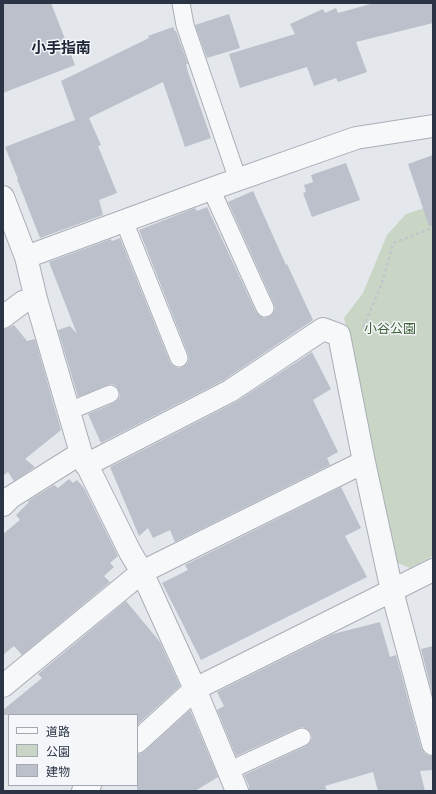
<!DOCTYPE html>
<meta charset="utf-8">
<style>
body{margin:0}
#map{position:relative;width:436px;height:794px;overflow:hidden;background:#e4e7ec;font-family:Montserrat,"Noto Sans JP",sans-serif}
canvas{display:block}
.frame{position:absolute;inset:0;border:4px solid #2b3445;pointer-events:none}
.legend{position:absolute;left:8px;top:714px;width:130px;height:72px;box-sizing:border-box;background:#f4f6f9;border:1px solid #a4a8b1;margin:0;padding:5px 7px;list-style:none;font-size:12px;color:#2b3445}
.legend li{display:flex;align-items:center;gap:8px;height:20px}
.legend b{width:20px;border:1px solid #a4a8b1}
</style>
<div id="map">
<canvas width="436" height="794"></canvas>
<div class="frame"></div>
<ul class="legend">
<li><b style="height:5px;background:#f7f8fa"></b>道路</li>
<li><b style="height:11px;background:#c9d6c5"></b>公園</li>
<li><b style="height:11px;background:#bbc0ca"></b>建物</li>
</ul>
</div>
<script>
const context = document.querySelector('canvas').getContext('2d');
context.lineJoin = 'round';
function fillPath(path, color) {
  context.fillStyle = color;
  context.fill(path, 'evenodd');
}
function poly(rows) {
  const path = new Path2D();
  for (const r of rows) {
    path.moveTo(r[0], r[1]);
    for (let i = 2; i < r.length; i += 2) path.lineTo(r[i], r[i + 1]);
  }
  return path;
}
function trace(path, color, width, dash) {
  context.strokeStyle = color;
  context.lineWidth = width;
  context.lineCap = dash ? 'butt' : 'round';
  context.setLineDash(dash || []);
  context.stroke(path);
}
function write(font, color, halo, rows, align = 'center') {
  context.font = font + ' Montserrat,"Noto Sans JP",sans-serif';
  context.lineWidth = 3;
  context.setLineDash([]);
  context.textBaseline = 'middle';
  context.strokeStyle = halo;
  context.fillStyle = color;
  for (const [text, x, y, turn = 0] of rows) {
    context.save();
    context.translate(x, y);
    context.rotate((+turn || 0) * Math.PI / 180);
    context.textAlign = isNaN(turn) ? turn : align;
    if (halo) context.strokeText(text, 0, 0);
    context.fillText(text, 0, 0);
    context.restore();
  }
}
fillPath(poly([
 [433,205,433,556,410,568,398,563,344,318,363,293,387,235,406,214]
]), '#c9d6c5');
fillPath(poly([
 [3,3,51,3,75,65,3,93],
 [374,3,433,3,433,23,356,42,367,72,338,82,336,78,314,86,307,67,240,88,229,54,295,34,290,24,323,9,325,13,336,8,338,13],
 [229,14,240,48,207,58,195,25],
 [173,27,175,31,176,31,188,64,186,64,188,72,211,138,185,147,163,82,89,118,101,145,98,146,117,193,99,200,103,215,40,238,17,179,18,179,5,147,75,120,61,81,149,38,148,36],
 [433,155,433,225,429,226,408,164],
 [346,163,360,200,312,217,303,193,306,192,304,185,313,182,311,175],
 [253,191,286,265,287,264,313,320,224,380,101,443,88,414,114,403,118,400,120,396,119,391,116,386,112,384,107,385,78,397,58,330,70,326,77,334,49,262,111,239,112,241,120,238,170,362,173,366,178,368,182,367,187,364,189,359,188,354,139,230,195,208,197,211,207,207,256,312,260,316,264,318,269,317,273,313,275,309,274,304,228,202],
 [14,325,27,341,35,339,61,430,25,459,35,467,14,481,8,472,3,476,3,329,10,327],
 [312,352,331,389,313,400,338,452,327,458,330,465,175,542,170,530,153,538,148,528,139,536,110,467,236,402],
 [69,479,73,483,77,480,84,488,118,556,110,563,114,567,104,576,110,582,22,655,14,646,3,655,3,534,20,520,16,515,29,502,28,501,54,485,58,488],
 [341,487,361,528,345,536,367,577,201,660,162,583,188,570,185,565],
 [126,601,160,642,180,686,137,725,137,715,3,715,3,710,42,678,38,674],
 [380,622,390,657,396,655,421,747,424,753,429,756,433,756,433,770,420,771,425,791,378,791,373,772,325,786,327,791,249,791,249,786,244,775,306,746,310,742,312,738,311,733,307,729,303,727,298,728,236,756,217,710,224,706,217,692,333,634],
 [433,646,433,696,421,649],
 [190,710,218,777,195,791,137,791,137,754,140,754,145,751]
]), '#bbc0ca');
const lane = poly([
 [181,3,185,25,238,180],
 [211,189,265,308],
 [124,221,179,358],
 [69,411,110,394],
 [228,771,302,737]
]);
const street = poly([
 [3,197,26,257,36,299,81,453,130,552,142,572,195,689,237,791],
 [26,257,211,189,356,138,433,126],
 [3,317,23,302,36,299],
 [86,465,230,391,323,329,339,335,364,462,392,591,433,744],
 [3,505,11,497,81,453],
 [3,686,142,572,364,462],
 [137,742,195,689,433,570],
 [83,791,90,785]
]);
trace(lane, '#a9aeb7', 19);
trace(street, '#a9aeb7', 24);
trace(poly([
 [363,327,381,286,388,262,393,243,433,228]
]), '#c2c5cb', 2.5, [3, 3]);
trace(lane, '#f7f8fa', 17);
trace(street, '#f7f8fa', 22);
write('13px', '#3f6138', '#f4f6f9', [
 ["小谷公園",390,329]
]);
write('bold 15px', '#1d2536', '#f4f6f9', [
 ["小手指南",61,49]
]);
</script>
